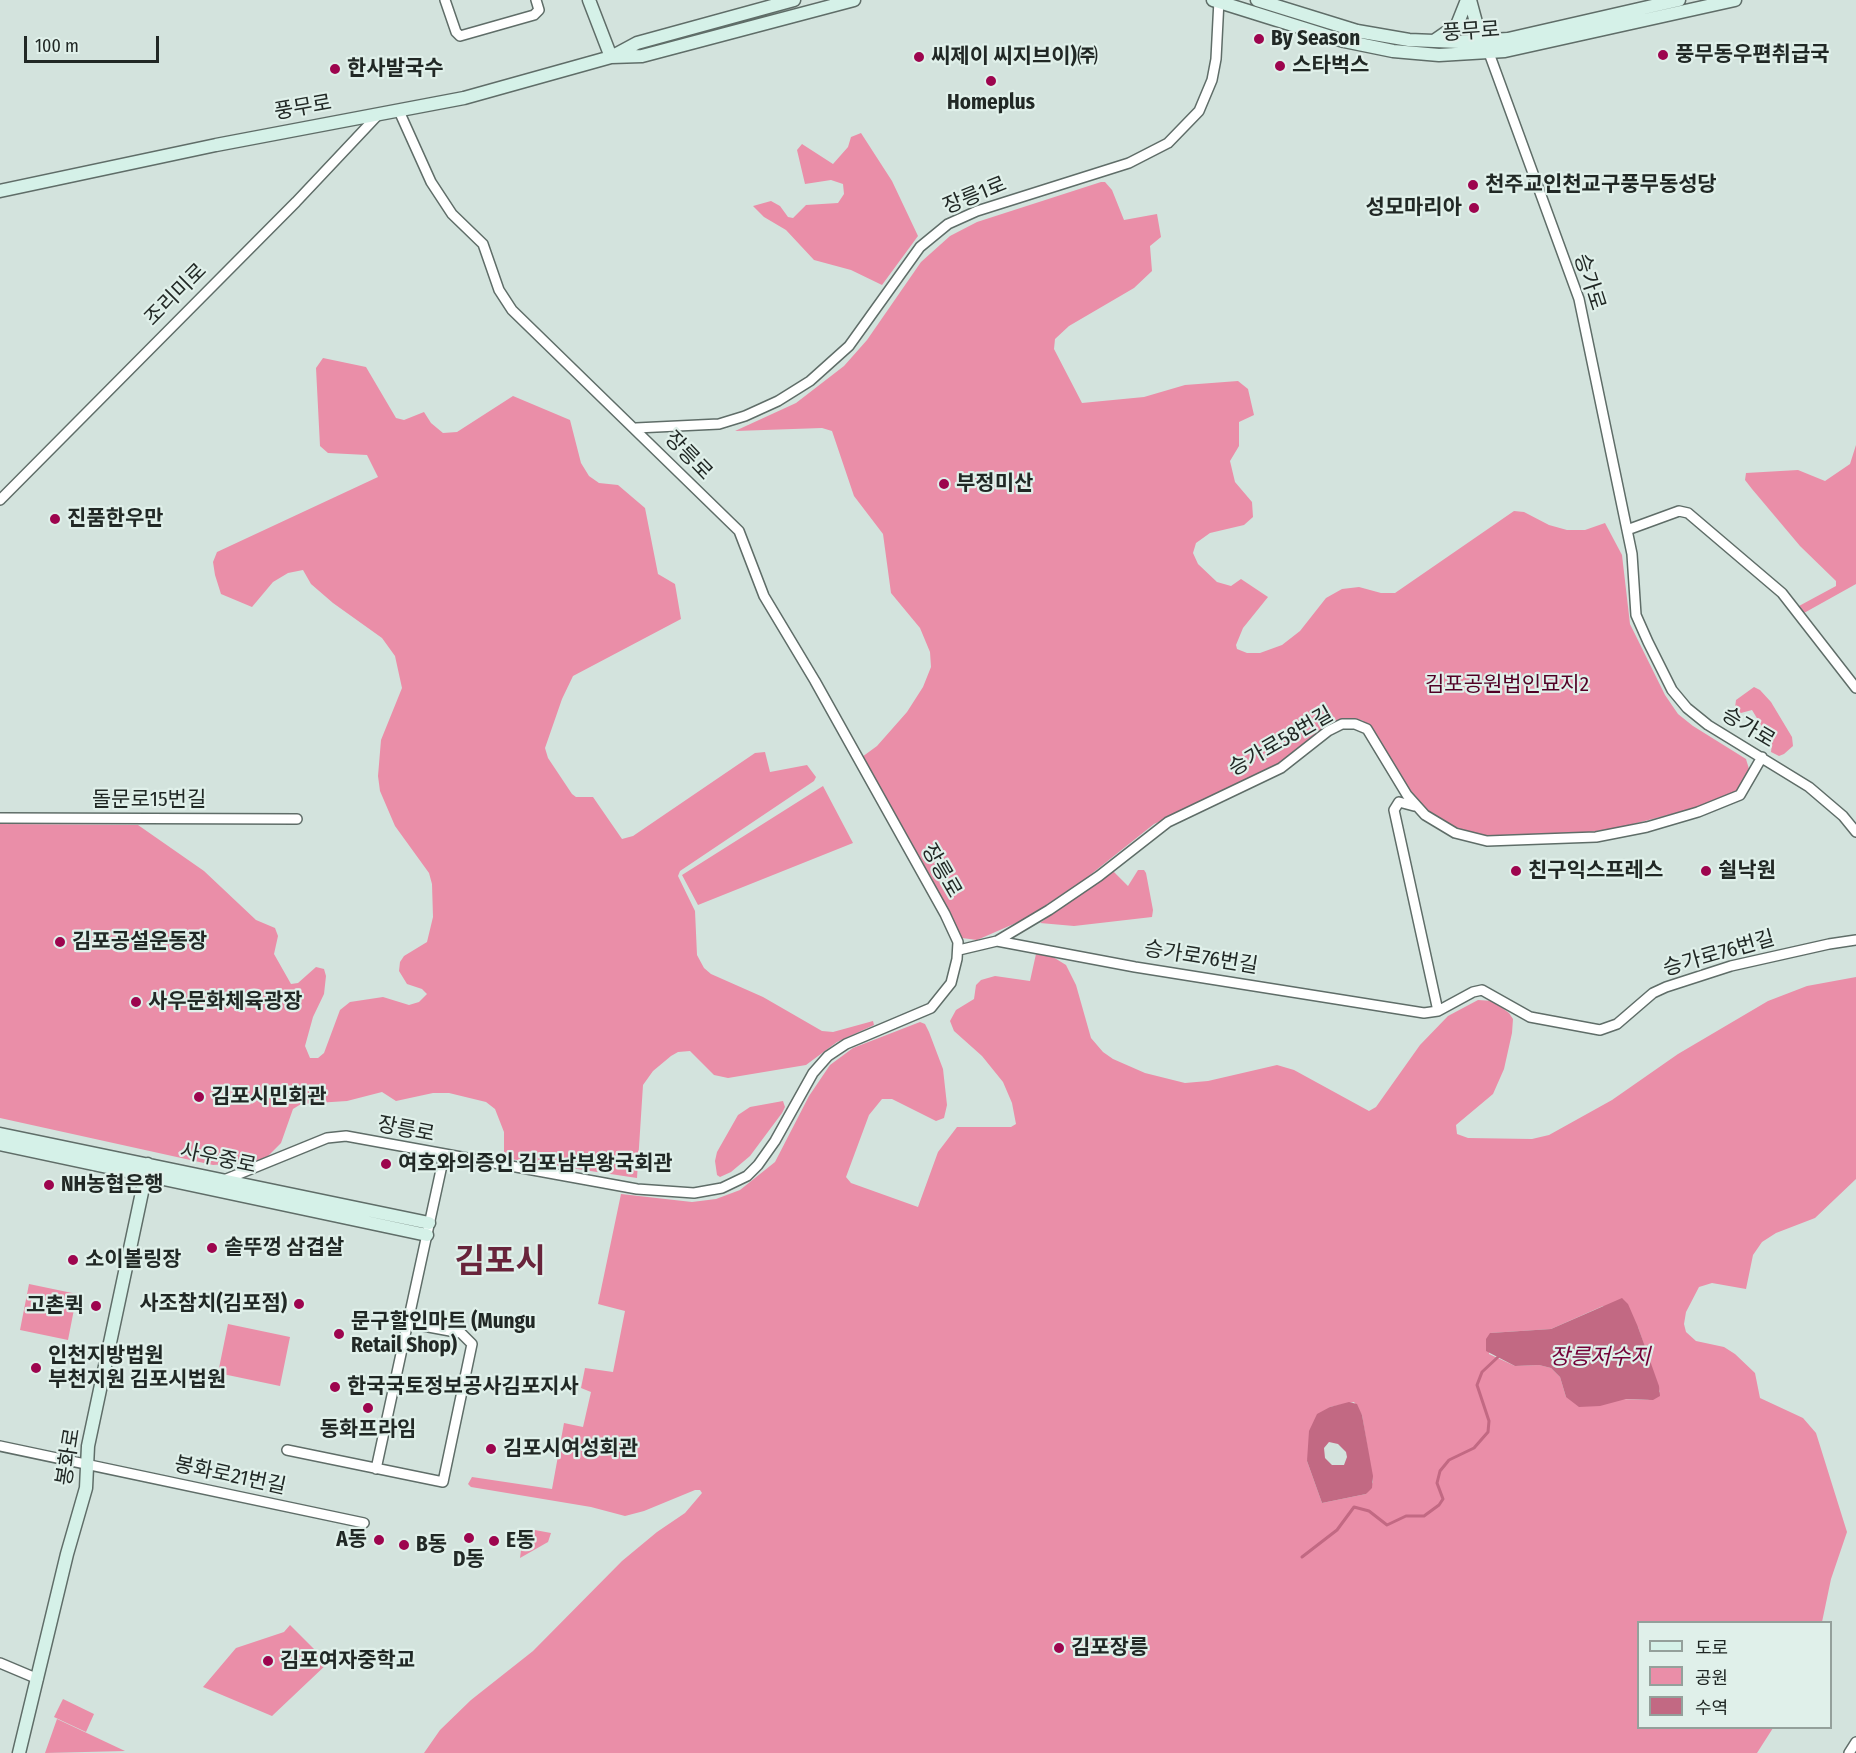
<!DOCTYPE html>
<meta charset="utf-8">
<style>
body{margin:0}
#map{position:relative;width:1856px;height:1753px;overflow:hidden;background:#d3e3dd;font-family:"Fira Sans Condensed","Noto Sans KR",sans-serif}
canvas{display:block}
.legend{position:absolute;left:1637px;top:1621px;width:195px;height:108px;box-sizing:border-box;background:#e0f0ea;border:2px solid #94a09b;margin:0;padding:8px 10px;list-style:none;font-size:18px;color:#212825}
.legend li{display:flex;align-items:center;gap:12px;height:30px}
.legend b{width:30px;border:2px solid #94a09b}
.scale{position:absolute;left:24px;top:36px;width:135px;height:27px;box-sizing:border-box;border:3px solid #212825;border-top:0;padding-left:8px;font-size:18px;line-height:21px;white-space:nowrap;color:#212825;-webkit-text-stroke:4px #e0f0ea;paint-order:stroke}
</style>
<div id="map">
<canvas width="1856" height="1753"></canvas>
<ul class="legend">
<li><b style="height:8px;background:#d5f1e8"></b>도로</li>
<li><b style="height:16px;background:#ea8ea8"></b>공원</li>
<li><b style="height:16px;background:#c26983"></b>수역</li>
</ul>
<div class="scale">100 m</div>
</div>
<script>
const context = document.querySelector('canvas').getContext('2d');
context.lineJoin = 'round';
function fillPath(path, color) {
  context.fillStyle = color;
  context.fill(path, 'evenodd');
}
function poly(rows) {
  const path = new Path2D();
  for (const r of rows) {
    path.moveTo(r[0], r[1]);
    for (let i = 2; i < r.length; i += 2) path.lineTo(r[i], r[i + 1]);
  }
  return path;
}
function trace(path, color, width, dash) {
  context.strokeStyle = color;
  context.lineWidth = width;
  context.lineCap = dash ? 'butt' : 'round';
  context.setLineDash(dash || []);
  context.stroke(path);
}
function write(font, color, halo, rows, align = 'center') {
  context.font = font + ' "Fira Sans Condensed","Noto Sans KR",sans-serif';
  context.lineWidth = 4.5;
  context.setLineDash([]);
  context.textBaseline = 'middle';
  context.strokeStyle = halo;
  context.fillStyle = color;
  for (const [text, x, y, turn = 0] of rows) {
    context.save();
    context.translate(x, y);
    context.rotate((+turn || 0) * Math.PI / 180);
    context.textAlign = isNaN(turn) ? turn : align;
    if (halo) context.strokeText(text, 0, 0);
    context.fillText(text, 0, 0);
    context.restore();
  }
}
fillPath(poly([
 [861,133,892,181,918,236,882,285,851,270,814,260,786,230,764,217,753,206,771,201,780,206,788,217,793,218,806,205,838,203,844,194,843,184,831,180,805,184,797,150,802,144,833,164,848,147,851,137],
 [1101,182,1105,182,1112,190,1124,220,1157,214,1161,237,1150,246,1152,271,1134,288,1069,326,1055,339,1054,349,1082,403,1144,397,1185,385,1238,381,1248,389,1254,415,1239,422,1239,446,1230,461,1235,482,1252,502,1253,517,1244,525,1210,533,1196,543,1193,553,1198,564,1217,582,1231,586,1241,579,1268,597,1243,628,1236,645,1237,649,1247,653,1260,653,1282,645,1300,631,1326,598,1342,589,1359,587,1381,593,1395,593,1514,511,1524,512,1549,525,1567,530,1585,530,1605,523,1622,555,1630,624,1665,695,1678,714,1693,726,1746,759,1749,769,1738,790,1721,799,1680,812,1617,828,1575,834,1483,836,1446,824,1424,808,1407,787,1375,732,1362,720,1345,719,1327,725,1275,767,1154,824,1085,879,1025,919,977,940,962,938,862,757,877,746,907,712,923,687,931,667,930,652,920,628,891,593,883,534,854,496,832,431,822,428,735,431,796,403,844,366,867,340,921,262,950,236,977,222],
 [323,358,366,367,396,418,404,420,424,412,431,423,443,433,457,432,513,396,570,420,581,463,589,476,599,483,618,485,645,508,658,574,675,584,681,619,573,676,562,699,545,748,548,758,572,794,576,797,593,797,622,839,633,836,755,753,765,752,770,772,807,765,816,777,814,781,680,871,678,876,695,911,697,955,704,968,711,974,763,997,822,1031,833,1032,873,1021,874,1025,837,1042,806,1065,728,1078,714,1075,690,1051,678,1052,671,1056,653,1071,643,1085,637,1178,504,1158,504,1132,495,1109,486,1102,449,1093,433,1093,396,1101,382,1092,347,1101,301,1104,293,1109,281,1143,268,1156,257,1162,213,1165,0,1118,0,824,138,825,204,871,256,920,275,928,278,936,274,954,291,984,298,983,316,967,324,969,326,976,324,994,313,1017,305,1046,310,1058,318,1058,324,1053,340,1010,350,1002,383,997,409,1005,419,1002,427,994,422,989,407,984,399,971,400,962,404,956,427,942,433,917,432,884,429,873,395,826,380,791,378,776,381,740,402,688,395,656,382,638,333,603,311,584,303,570,288,573,273,582,252,607,221,594,215,575,213,562,217,552,378,477,367,455,328,453,320,446,316,368],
 [1856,445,1856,584,1804,613,1799,606,1836,586,1836,581,1800,546,1752,489,1745,480,1746,473,1798,470,1825,481,1850,464],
 [1754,687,1760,690,1771,702,1792,737,1793,746,1784,754,1779,756,1771,752,1772,743,1752,710,1741,713,1735,708,1736,700],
 [823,786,853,843,698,905,682,875],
 [1138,870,1144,870,1146,873,1153,910,1152,917,1074,926,1040,923,1109,872,1113,871,1128,886],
 [1036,954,1053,957,1066,965,1076,985,1091,1038,1103,1052,1113,1059,1145,1073,1185,1083,1208,1081,1277,1065,1294,1070,1369,1111,1376,1107,1420,1045,1448,1016,1478,1000,1493,1001,1509,1013,1513,1019,1512,1033,1504,1069,1493,1094,1456,1125,1457,1134,1468,1138,1532,1139,1549,1135,1612,1100,1678,1054,1768,1001,1807,986,1856,977,1856,1179,1815,1218,1776,1233,1762,1242,1753,1255,1746,1289,1712,1283,1699,1287,1686,1312,1684,1324,1686,1332,1696,1341,1724,1347,1735,1354,1755,1373,1760,1398,1803,1418,1816,1433,1847,1532,1831,1579,1822,1622,1638,1622,1638,1728,1773,1728,1757,1753,424,1753,440,1730,471,1700,533,1651,622,1561,657,1532,685,1513,702,1493,700,1490,695,1490,644,1511,625,1516,591,1507,471,1487,468,1484,472,1477,552,1489,564,1423,583,1427,591,1392,581,1388,585,1368,613,1372,625,1311,598,1304,621,1194,692,1202,716,1199,740,1190,775,1162,809,1096,830,1065,853,1048,920,1022,925,1024,929,1032,943,1069,947,1105,944,1118,936,1121,892,1099,882,1099,869,1115,846,1177,851,1183,918,1207,938,1152,957,1127,1011,1127,1016,1124,1012,1103,1003,1082,982,1056,954,1031,950,1021,956,1010,974,999,976,985,981,980,995,976,1030,981],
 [1603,1306,1638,1327,1660,1392,1648,1400,1566,1397,1560,1377,1551,1368,1539,1365,1515,1366,1489,1354,1490,1333,1551,1329],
 [1354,1402,1362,1415,1373,1482,1366,1494,1322,1503,1307,1461,1330,1407],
 [783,1101,785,1107,782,1113,750,1156,731,1172,720,1177,717,1175,715,1161,717,1152,738,1115,750,1107],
 [29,1284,77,1294,68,1340,20,1330],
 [228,1324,290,1337,280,1386,218,1373],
 [524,1528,551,1533,548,1542,520,1558],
 [290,1625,328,1663,272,1716,203,1687,236,1648,284,1632],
 [63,1699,94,1714,86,1732,54,1717],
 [57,1719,125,1751,45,1753]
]), '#ea8ea8');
fillPath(poly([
 [1622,1298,1628,1304,1638,1327,1659,1386,1660,1396,1653,1400,1626,1399,1600,1406,1579,1407,1566,1397,1560,1377,1551,1368,1539,1365,1515,1366,1486,1351,1486,1339,1490,1333,1551,1329],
 [1349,1402,1357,1404,1362,1415,1373,1476,1372,1488,1366,1494,1322,1503,1307,1461,1309,1431,1317,1414,1330,1407],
 [1329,1442,1338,1444,1346,1452,1347,1457,1344,1465,1332,1465,1325,1458,1324,1448]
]), '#c26983');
trace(poly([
 [1302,1557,1337,1530,1354,1507,1369,1511,1387,1525,1406,1516,1424,1516,1439,1505,1443,1499,1437,1483,1440,1471,1449,1460,1474,1448,1488,1432,1489,1421,1477,1385,1482,1372,1498,1357]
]), '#c26983', 3);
const street = poly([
 [445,0,456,32,460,36,534,15,539,10,536,0],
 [1489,53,1579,299,1632,554,1636,615,1648,642,1672,690,1687,708,1708,725,1809,787,1843,816,1856,832],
 [636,428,719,424,745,416,778,401,810,381,849,346,920,247,948,224,977,211,1129,163,1168,143,1199,111,1212,80,1216,59,1219,0],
 [0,500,296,202,378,115],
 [1627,530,1679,511,1688,513,1782,593,1856,688],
 [1414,806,1399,802,1394,810,1438,1011],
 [0,818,297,819],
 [997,941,1049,910,1099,876,1168,822,1281,768,1328,731,1342,724,1355,724,1367,729,1407,795,1425,815,1455,833,1487,841,1596,837,1647,827,1698,812,1740,795,1762,757],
 [959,950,997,941,1135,967,1424,1013,1438,1011,1473,992,1482,990,1530,1017,1600,1030,1617,1024,1653,993,1666,987,1731,966,1829,944,1856,940],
 [224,1180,327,1138,346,1136,637,1189,694,1193,722,1188,747,1176,758,1165,775,1141,813,1073,828,1056,846,1044,931,1008,951,983,957,959,958,942,945,914,815,681,764,596,739,531,512,310,499,290,483,244,452,214,431,182,399,111],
 [0,1446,364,1523],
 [287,1450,443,1482,472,1344,461,1333,407,1323],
 [376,1469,444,1156],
 [0,1663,38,1679],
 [1849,1753,1856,1742]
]);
const secondary = poly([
 [589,0,611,57],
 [794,0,637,43,611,57,642,56,854,0],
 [1213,0,1344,41,1393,51,1439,55,1505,51,1735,0],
 [1257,0,1357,31,1409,40,1459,42,1508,39,1679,0],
 [1470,0,1481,41,1485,47],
 [1434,41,1457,25,1467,0],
 [0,191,216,145,464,98,611,57],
 [0,1134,429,1223],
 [0,1144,427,1235],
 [19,1753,67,1554,86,1488,88,1446,148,1164]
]);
trace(street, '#5f6d68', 12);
trace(secondary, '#5f6d68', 15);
trace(street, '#fff', 9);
trace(secondary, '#d5f1e8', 12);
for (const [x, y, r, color] of [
 [1259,39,6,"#9d054e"],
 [1663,55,6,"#9d054e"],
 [919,57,6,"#9d054e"],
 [1280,66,6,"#9d054e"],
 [335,69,6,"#9d054e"],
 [991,81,6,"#9d054e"],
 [1473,185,6,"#9d054e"],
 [1474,208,6,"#9d054e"],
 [944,484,6,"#9d054e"],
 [55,519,6,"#9d054e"],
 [1516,871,6,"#9d054e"],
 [1706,871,6,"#9d054e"],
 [60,942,6,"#9d054e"],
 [136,1002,6,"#9d054e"],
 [199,1097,6,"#9d054e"],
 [386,1164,6,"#9d054e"],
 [49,1185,6,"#9d054e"],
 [212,1248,6,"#9d054e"],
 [73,1260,6,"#9d054e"],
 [299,1304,6,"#9d054e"],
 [96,1306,6,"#9d054e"],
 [339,1334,6,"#9d054e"],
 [36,1368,6,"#9d054e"],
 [335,1387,6,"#9d054e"],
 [368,1408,6,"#9d054e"],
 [491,1449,6,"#9d054e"],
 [469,1538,6,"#9d054e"],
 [379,1540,6,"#9d054e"],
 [494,1541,6,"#9d054e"],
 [404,1545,6,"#9d054e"],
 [1059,1648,6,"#9d054e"],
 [268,1661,6,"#9d054e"]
]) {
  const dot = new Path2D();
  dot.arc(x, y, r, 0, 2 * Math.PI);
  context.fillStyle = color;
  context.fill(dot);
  trace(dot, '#e0f0ea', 2);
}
write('21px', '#212825', '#e0f0ea', [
 ["풍무로",1471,32,-4],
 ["풍무로",303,108,-10],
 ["장릉1로",975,196,-22],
 ["승가로",1589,282,72],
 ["조리미로",176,295,-45],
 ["장릉로",688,456,46],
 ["승가로",1748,728,31],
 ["승가로58번길",1281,742,-30],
 ["돌문로15번길",149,800],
 ["장릉로",941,871,60],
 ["승가로76번길",1719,954,-16],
 ["승가로76번길",1201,958,9],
 ["장릉로",406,1130,11],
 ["사우중로",218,1159,12],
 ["봉화로",69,1457,-81],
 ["봉화로21번길",230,1476,12]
]);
write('bold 21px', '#212825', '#e0f0ea', [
 ["By Season",1271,39],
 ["풍무동우편취급국",1675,55],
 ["씨제이 씨지브이)㈜",931,57],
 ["스타벅스",1292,66],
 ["한사발국수",347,69],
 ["Homeplus",991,103,"center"],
 ["천주교인천교구풍무동성당",1485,185],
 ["성모마리아",1462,208,"right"],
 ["부정미산",956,484],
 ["진품한우만",67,519],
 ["친구익스프레스",1528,871],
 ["쉴낙원",1718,871],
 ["김포공설운동장",72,942],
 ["사우문화체육광장",148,1002],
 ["김포시민회관",211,1097],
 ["여호와의증인 김포남부왕국회관",398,1164],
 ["NH농협은행",61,1185],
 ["솥뚜껑 삼겹살",224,1248],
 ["소이볼링장",85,1260],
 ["사조참치(김포점)",287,1304,"right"],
 ["고촌퀵",84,1306,"right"],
 ["문구할인마트 (Mungu",351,1322],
 ["Retail Shop)",351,1346],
 ["인천지방법원",48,1356],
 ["부천지원 김포시법원",48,1380],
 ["한국국토정보공사김포지사",347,1387],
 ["동화프라임",368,1430,"center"],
 ["김포시여성회관",503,1449],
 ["A동",367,1540,"right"],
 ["E동",506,1541],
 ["B동",416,1545],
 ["D동",469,1560,"center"],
 ["김포장릉",1071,1648],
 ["김포여자중학교",280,1661]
], 'left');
write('21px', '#520025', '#e0f0ea', [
 ["김포공원법인묘지2",1507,685]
]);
write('italic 22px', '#730037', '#e0f0ea', [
 ["장릉저수지",1600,1358]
]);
write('bold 33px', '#68243b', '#e0f0ea', [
 ["김포시",500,1263]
]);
</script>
